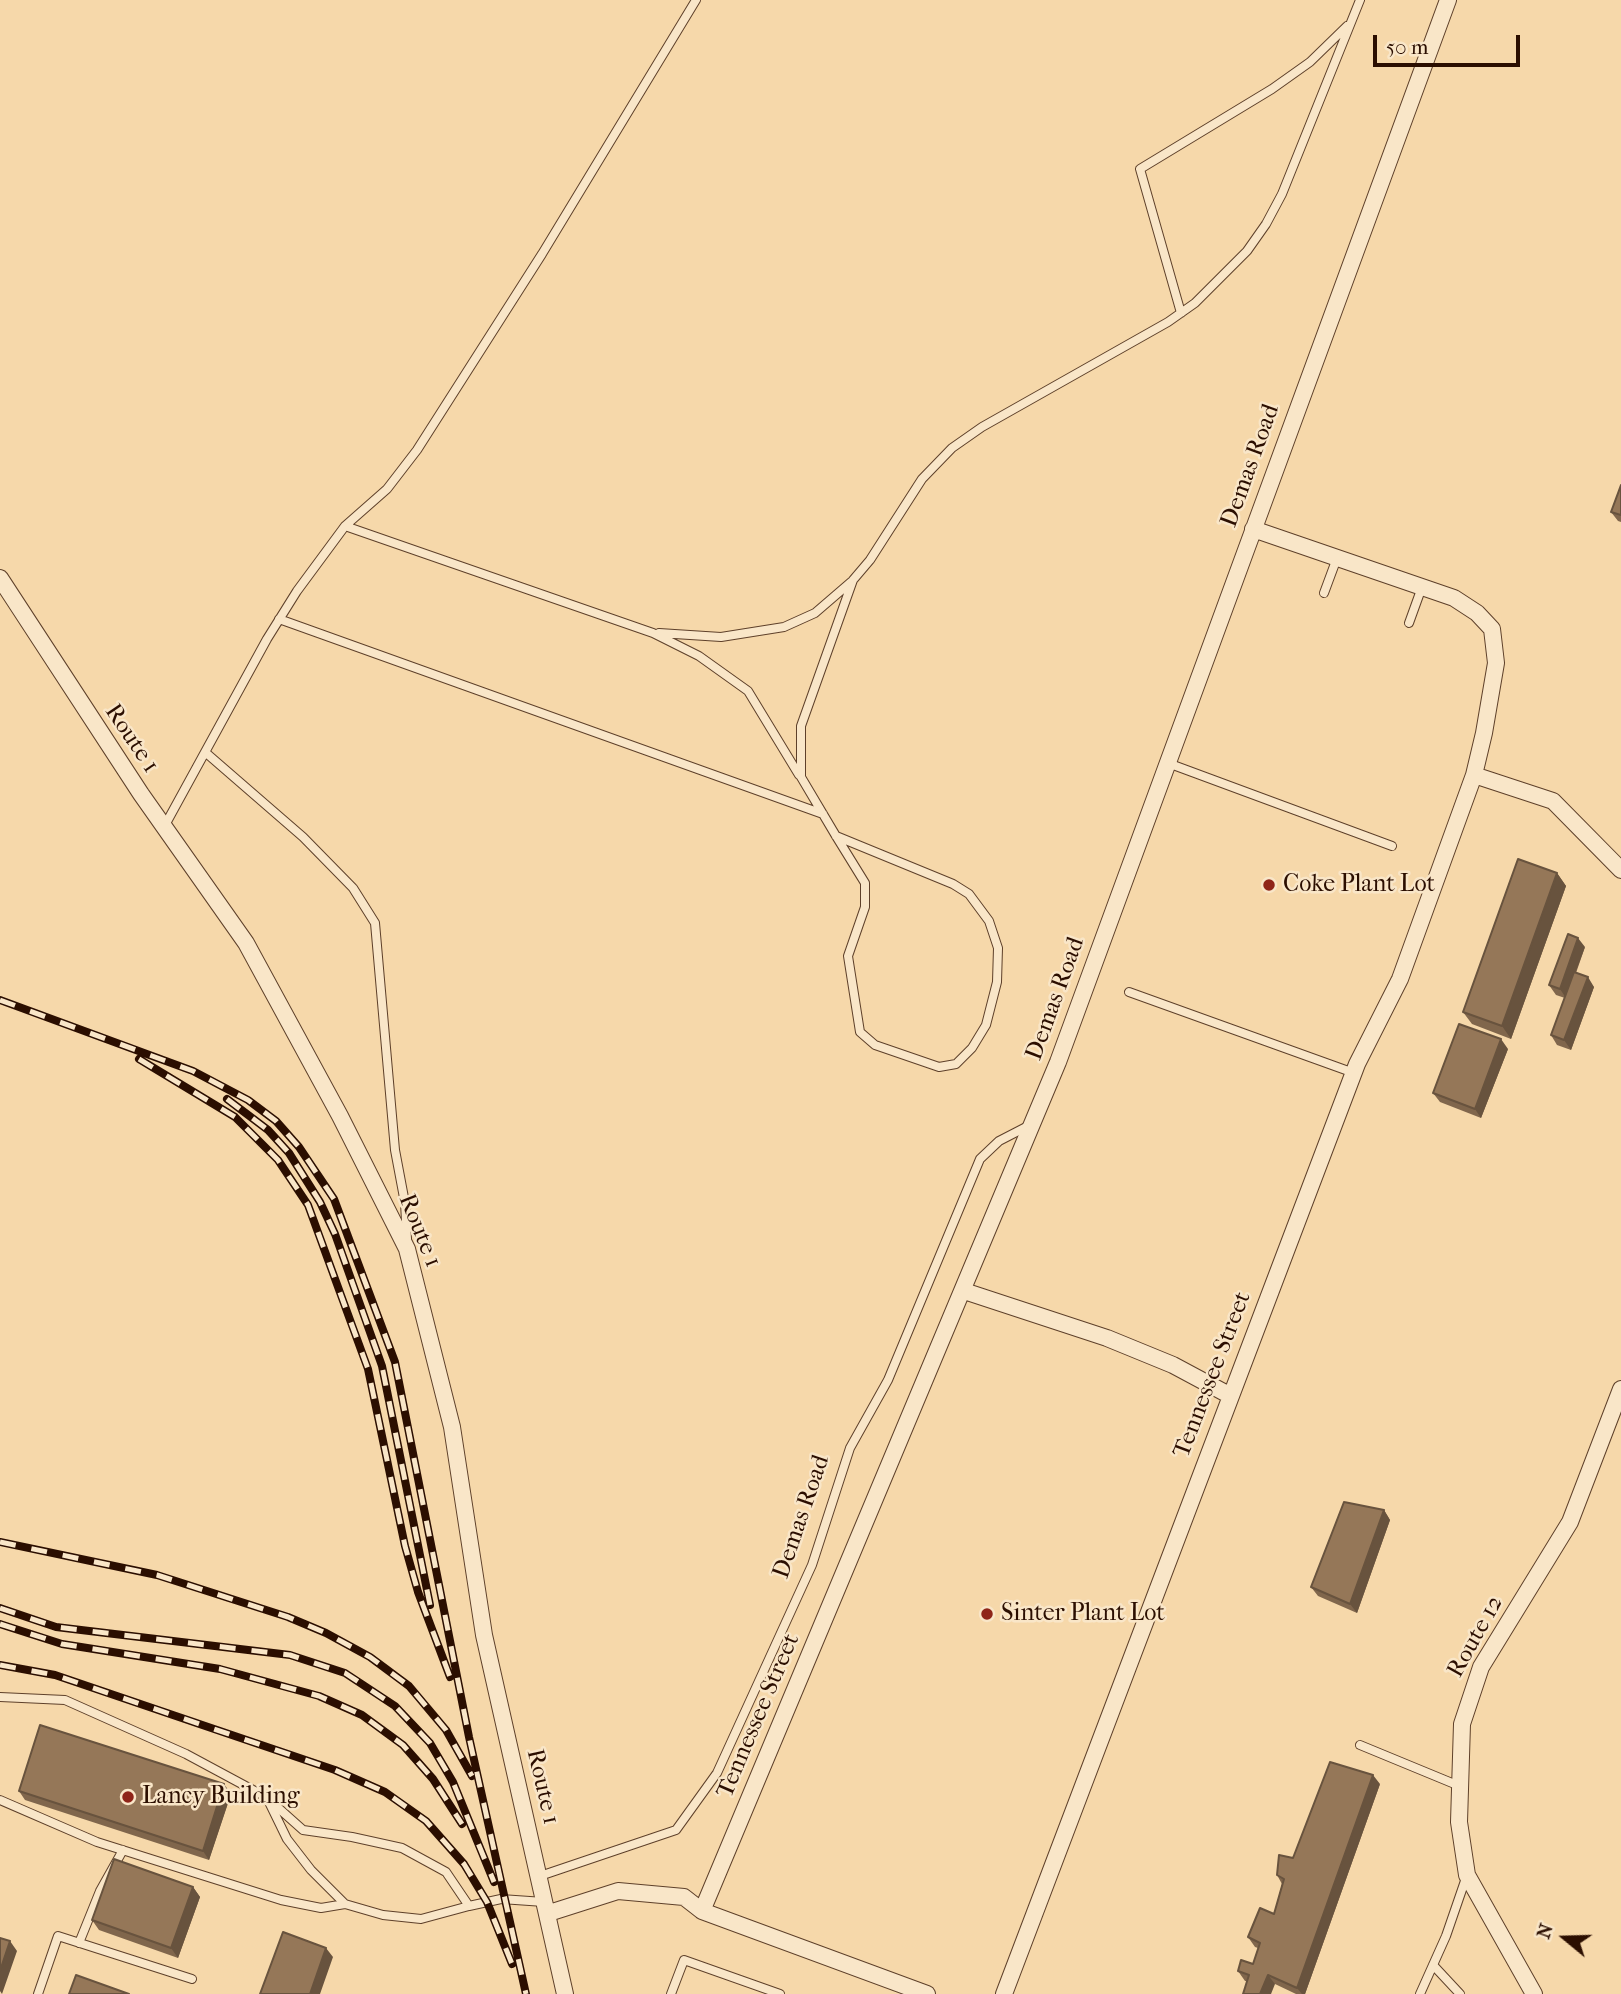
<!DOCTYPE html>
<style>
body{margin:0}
#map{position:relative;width:1621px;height:1994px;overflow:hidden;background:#f6d8aa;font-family:"IM FELL French Canon",serif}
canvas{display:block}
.north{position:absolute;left:1530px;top:1903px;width:70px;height:70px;-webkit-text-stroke:5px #f9e6c8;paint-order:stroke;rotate:289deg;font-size:19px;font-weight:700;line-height:28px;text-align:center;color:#2b0e00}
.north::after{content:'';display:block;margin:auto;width:24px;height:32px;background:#2b0e00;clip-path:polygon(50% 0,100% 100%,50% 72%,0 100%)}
.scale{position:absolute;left:1373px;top:35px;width:147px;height:32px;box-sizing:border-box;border:4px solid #2b0e00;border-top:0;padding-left:9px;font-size:21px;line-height:24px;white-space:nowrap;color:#2b0e00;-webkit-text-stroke:5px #f9e6c8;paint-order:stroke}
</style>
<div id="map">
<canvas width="1621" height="1994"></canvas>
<div class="north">N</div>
<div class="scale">50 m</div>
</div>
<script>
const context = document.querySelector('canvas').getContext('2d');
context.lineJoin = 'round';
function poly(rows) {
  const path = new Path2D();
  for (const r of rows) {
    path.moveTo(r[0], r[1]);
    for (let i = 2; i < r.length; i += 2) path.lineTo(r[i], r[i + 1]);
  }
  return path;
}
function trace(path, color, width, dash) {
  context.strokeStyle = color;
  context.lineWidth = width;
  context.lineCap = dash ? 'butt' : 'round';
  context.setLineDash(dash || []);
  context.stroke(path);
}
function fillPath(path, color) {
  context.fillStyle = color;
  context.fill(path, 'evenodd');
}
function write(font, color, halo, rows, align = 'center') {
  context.font = font + ' "IM FELL French Canon",serif';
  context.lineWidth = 5;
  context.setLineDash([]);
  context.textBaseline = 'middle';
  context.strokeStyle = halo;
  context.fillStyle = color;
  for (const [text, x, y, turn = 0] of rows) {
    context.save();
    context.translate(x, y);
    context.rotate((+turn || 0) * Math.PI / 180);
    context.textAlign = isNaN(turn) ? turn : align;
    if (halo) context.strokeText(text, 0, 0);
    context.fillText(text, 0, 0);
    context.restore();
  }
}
const lane = poly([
 [1181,313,1140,169,1272,89,1310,62,1347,26],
 [345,526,653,633,699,656,748,691,799,775],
 [1324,593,1337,558],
 [279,619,823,814],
 [1409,623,1422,587],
 [659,633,721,637,784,627,815,613,851,582],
 [205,752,303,837,353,888,375,923,395,1150,405,1203,407,1239],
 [1165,762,1392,846],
 [164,827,267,639,297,591,345,526,387,489,417,450,542,254,696,0],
 [836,836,953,884,969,894,989,921,998,948,997,982,986,1025,972,1048,956,1064,939,1067,875,1045,860,1032,848,956,865,907,865,883,836,836,801,777,801,726,853,580,870,560,922,479,952,448,982,427,1168,322,1195,303,1247,251,1266,224,1282,194,1360,0],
 [1129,992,1354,1073],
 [0,1697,65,1700,186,1754,266,1797,303,1830,352,1837,402,1848,446,1872,469,1906,501,1899,544,1902],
 [1360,1745,1457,1785],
 [0,1800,97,1842,281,1900,321,1908,345,1904],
 [269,1802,287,1839,311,1870,345,1904,383,1915,421,1919,469,1906],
 [540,1876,676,1830,717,1773,812,1565,850,1448,888,1380,980,1159,999,1141,1030,1125],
 [79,1943,100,1891,123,1850],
 [1433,1965,1460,1994],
 [38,1994,58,1936,192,1979],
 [671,1994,684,1960,780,1994],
 [1420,1994,1446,1936,1466,1878]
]);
const street = poly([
 [0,578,141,794,246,943,340,1116,407,1249,452,1427,484,1635,565,1994],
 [1474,775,1553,801,1621,870],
 [964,1291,1107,1338,1173,1365,1229,1395],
 [549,1913,618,1891,684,1897,702,1911],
 [927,1994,702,1911,1058,1062,1448,0],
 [1004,1994,1357,1064,1400,979,1474,775,1484,733,1496,663,1492,629,1477,613,1454,598,1253,529],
 [1534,1994,1467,1875,1459,1822,1462,1724,1481,1667,1570,1522,1621,1389]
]);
trace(lane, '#5e402a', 10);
trace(street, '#5e402a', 18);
trace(lane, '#f9e6c8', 8);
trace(street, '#f9e6c8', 16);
const rail = poly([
 [0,1000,193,1071,248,1100,276,1121,299,1147,334,1199,395,1362,469,1737,526,1994],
 [139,1059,235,1117,278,1160,308,1205,368,1369,405,1546,418,1592,450,1677],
 [227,1099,268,1130,289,1153,320,1202,335,1234,382,1366,430,1605],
 [0,1542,157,1575,288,1617,326,1633,370,1657,409,1686,446,1730,472,1776],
 [0,1608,56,1627,290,1655,345,1673,395,1706,430,1743,453,1782,494,1882],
 [0,1624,62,1644,220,1669,319,1696,362,1715,403,1745,433,1779,462,1824],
 [0,1665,55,1675,335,1770,385,1792,426,1821,464,1864,487,1902,512,1964]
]);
trace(rail, '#2b0e00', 8);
trace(rail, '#f9e6c8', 5, [16]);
fillPath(poly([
 [1621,485,1621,522,1618,521,1611,512],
 [1557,873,1566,886,1511,1039,1472,1024,1463,1012],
 [1585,947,1576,973,1594,987,1571,1050,1557,1045,1551,1035,1565,998,1556,995,1549,985],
 [1508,1049,1481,1118,1440,1102,1433,1093],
 [1384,1510,1390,1520,1357,1613,1318,1596,1311,1587],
 [1380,1784,1305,1994,1296,1994,1275,1984,1245,1981,1238,1971,1253,1964,1258,1948,1255,1947,1248,1937,1274,1914,1282,1884,1277,1875,1293,1858],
 [19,1791,231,1794,209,1860,25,1800],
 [193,1887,200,1897,178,1958,99,1930,92,1920]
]), '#80664c');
fillPath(poly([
 [1557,873,1566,886,1511,1039,1502,1026],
 [1578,938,1585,947,1566,998,1560,989],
 [1588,977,1594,987,1571,1050,1564,1040],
 [1501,1039,1508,1049,1481,1118,1475,1109],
 [1384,1510,1390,1520,1357,1613,1350,1604],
 [1373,1775,1380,1784,1305,1994,1302,1994,1297,1988],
 [224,1784,231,1794,209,1860,203,1851],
 [193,1887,200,1897,178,1958,171,1948],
 [10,1941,17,1951,2,1994,0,1991,0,1971],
 [326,1948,333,1957,320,1994,310,1994],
 [1268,1975,1275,1984,1271,1994,1260,1994]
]), '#68533e');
const building = poly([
 [1621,485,1621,515,1611,512,1621,485],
 [1518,859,1557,873,1502,1026,1463,1012,1518,859],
 [1568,934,1578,938,1560,989,1549,985,1568,934],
 [1574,972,1588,977,1564,1040,1551,1035,1574,972],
 [1459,1024,1501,1039,1475,1109,1433,1093,1459,1024],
 [1344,1502,1384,1510,1350,1604,1311,1587,1344,1502],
 [40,1725,224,1784,203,1851,19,1791,40,1725],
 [1330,1762,1373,1775,1297,1988,1268,1975,1260,1994,1243,1994,1249,1975,1238,1971,1241,1960,1253,1964,1260,1943,1248,1937,1260,1908,1274,1914,1284,1879,1277,1875,1279,1855,1293,1858,1330,1762],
 [114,1859,193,1887,171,1948,92,1920,114,1859],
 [283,1932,326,1948,310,1994,260,1994,283,1932],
 [0,1938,10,1941,0,1971,0,1938],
 [76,1975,129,1994,69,1994,76,1975]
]);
fillPath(building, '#957758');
trace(building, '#68533e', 2);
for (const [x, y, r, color] of [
 [1269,885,7,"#8f2418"],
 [987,1614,7,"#8f2418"],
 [128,1797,7,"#8f2418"]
]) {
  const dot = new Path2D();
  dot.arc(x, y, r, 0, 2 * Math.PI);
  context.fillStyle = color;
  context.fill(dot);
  trace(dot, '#f9e6c8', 2.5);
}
write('24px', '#2b0e00', '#f9e6c8', [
 ["Demas Road",1251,466,-70],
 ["Route 1",131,739,56],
 ["Demas Road",1056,999,-70],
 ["Route 1",419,1231,68],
 ["Tennessee Street",1213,1375,-69],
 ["Demas Road",802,1517,-71],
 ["Route 12",1476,1637,-61],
 ["Tennessee Street",759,1716,-67],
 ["Route 1",542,1787,77]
]);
write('24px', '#2b0e00', '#f9e6c8', [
 ["Coke Plant Lot",1283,885],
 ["Sinter Plant Lot",1001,1614],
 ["Lancy Building",142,1797]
], 'left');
</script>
